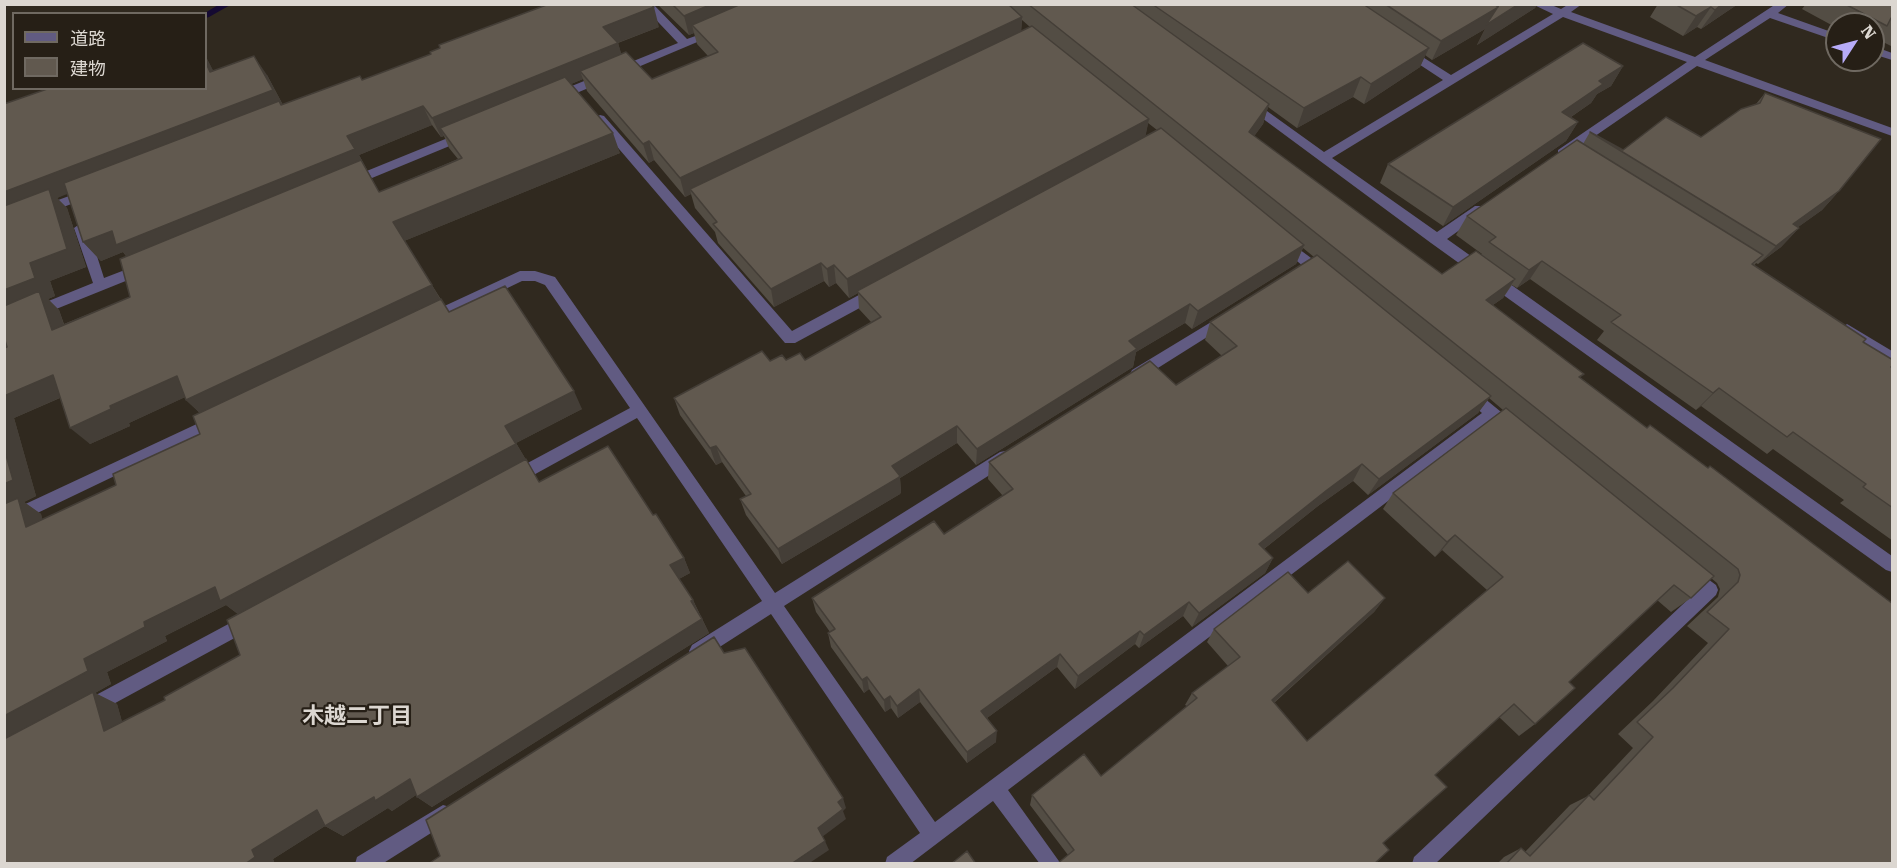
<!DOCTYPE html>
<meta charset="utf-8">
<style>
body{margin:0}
#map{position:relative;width:1897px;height:868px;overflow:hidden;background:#30291f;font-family:"Roboto Serif","Noto Sans JP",serif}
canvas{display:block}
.frame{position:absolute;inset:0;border:6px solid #dcd7d1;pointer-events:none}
.legend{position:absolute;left:12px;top:12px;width:195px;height:78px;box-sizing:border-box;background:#261f16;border:2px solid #6f6961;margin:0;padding:8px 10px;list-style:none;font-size:18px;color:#dcd7d1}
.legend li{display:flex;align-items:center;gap:12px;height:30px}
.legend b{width:30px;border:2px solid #6f6961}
.north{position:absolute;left:1825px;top:12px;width:60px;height:60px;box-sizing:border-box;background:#261f16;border:2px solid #6f6961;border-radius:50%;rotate:54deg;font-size:16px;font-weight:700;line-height:24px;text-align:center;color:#dcd7d1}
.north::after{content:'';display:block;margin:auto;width:21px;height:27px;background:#b7abf8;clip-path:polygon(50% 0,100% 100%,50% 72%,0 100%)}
</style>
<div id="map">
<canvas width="1897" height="868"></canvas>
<div class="frame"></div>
<ul class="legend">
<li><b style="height:8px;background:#615b82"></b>道路</li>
<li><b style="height:16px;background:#61594f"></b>建物</li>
</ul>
<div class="north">N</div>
</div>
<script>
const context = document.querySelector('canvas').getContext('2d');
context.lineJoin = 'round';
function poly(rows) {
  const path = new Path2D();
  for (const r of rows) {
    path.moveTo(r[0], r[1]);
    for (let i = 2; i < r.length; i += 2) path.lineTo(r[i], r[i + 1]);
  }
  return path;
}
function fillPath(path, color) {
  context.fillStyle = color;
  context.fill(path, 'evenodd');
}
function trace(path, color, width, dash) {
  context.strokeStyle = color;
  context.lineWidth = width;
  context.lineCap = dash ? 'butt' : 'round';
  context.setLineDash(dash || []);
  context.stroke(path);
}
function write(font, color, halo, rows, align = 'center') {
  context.font = font + ' "Roboto Serif","Noto Sans JP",serif';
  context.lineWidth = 4.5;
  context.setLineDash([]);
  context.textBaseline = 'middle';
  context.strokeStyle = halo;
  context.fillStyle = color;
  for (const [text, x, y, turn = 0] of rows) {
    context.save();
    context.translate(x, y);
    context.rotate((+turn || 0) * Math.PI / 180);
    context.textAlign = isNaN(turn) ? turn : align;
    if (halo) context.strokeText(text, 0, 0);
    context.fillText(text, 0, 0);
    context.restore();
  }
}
fillPath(poly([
 [220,4,232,4,209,17,206,18,206,14,203,14,220,4]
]), '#150a32');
fillPath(poly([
 [641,4,653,4,687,39,715,29,721,32,560,100,552,100,552,94,678,43,641,4],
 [1532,4,1549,4,1561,9,1569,4,1582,4,1571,12,1695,57,1776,4,1789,4,1778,13,1837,34,1837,41,1770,18,1705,60,1892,128,1892,136,1697,66,1566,156,1558,156,1558,150,1687,62,1563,17,1332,158,1437,232,1475,206,1485,206,1486,209,1485,212,1447,239,1892,556,1892,572,1886,570,1431,243,1243,104,1249,100,1253,101,1324,152,1443,80,1402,53,1402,49,1410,49,1451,75,1553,14,1532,4],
 [1873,46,1892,53,1892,60,1873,54,1873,46],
 [600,115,604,116,792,331,870,289,880,289,882,293,880,297,795,343,785,343,596,122,594,119,600,115],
 [465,131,469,132,469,138,355,185,347,185,345,182,347,179,465,131],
 [88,189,92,190,94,193,92,196,4,230,4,220,88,189],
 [81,223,88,228,104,278,143,263,150,268,148,272,4,330,4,319,93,283,74,228,81,223],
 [1284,238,1326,269,1328,273,1326,277,1316,277,1279,246,1277,243,1279,240,1284,238],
 [520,271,535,271,555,277,775,593,1000,452,1005,451,1010,452,1013,457,1010,462,784,606,935,822,1482,413,1463,397,1461,393,1463,389,1473,389,1517,425,1519,429,1517,433,1512,435,1492,422,1008,790,1061,864,1040,864,993,801,910,864,885,864,887,857,920,833,771,614,704,657,698,659,692,657,689,651,692,645,762,601,637,418,519,483,514,485,509,483,506,478,509,473,630,408,545,285,535,281,522,281,435,323,430,324,423,319,425,315,520,271],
 [1226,313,1231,314,1233,318,1231,322,1142,378,1132,378,1130,374,1132,370,1226,313],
 [1847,324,1892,351,1892,363,1842,333,1840,329,1847,324],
 [216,415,221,417,223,421,221,425,4,529,4,514,216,415],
 [1689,565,1716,585,1718,590,1716,595,1435,864,1412,864,1414,857,1698,590,1683,577,1681,572,1683,567,1689,565],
 [247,614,253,616,255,622,253,628,95,714,89,717,83,714,80,708,83,702,247,614],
 [443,805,450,807,452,814,450,821,382,864,355,864,357,857,443,805]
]), '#615b82');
fillPath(poly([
 [657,4,1494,4,1498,7,1499,4,1537,4,1535,8,1477,45,1485,29,1432,60,1425,55,1420,67,1364,104,1353,97,1297,128,1268,107,1263,124,1254,136,1442,274,1481,255,1482,254,1456,235,1467,216,1583,144,1590,132,1623,150,1701,137,1756,104,1765,93,1839,191,1822,210,1798,227,1799,228,1781,247,1758,264,1756,263,1754,266,1863,342,1893,368,1893,541,1840,503,1844,500,1773,449,1767,454,1701,406,1696,410,1597,340,1604,331,1530,279,1517,288,1512,285,1503,298,1493,305,1581,378,1647,428,1707,468,1893,864,1497,864,1504,857,1521,848,1525,852,1570,805,1588,796,1633,748,1618,734,1653,701,1708,643,1687,626,1718,597,1720,589,1717,583,1711,578,1691,598,1671,612,1657,600,1569,682,1535,724,1519,736,1499,717,1068,855,1030,805,1032,795,1101,776,1187,706,1185,705,1192,693,1228,666,1207,642,1214,629,1308,593,1385,598,1374,612,1274,703,1307,741,1487,590,1442,550,1435,557,1383,509,1393,493,1503,410,1489,398,1478,413,1368,495,1353,481,1318,506,1264,549,1273,558,1265,573,1192,627,1183,616,1139,648,1135,644,1075,689,1057,667,987,718,996,742,967,763,920,702,898,718,891,708,885,712,869,689,864,693,831,647,828,633,830,632,816,612,812,598,944,534,1003,496,988,479,989,462,1176,385,1222,356,1205,340,1210,322,1314,257,1303,248,1296,264,1192,329,1185,323,1136,352,1133,367,976,465,957,443,900,478,901,492,900,494,782,564,746,515,740,499,746,496,722,462,716,465,680,415,674,398,770,361,805,360,871,322,859,309,858,293,849,298,836,283,829,287,824,281,774,307,718,243,715,232,695,208,691,194,685,197,654,160,649,163,587,91,583,79,571,84,620,153,404,241,449,312,582,409,516,443,539,482,653,515,684,558,690,573,679,579,693,600,709,633,432,807,417,797,416,795,392,811,388,808,343,836,325,826,273,859,275,864,4,864,7,347,50,88,206,57,213,71,267,75,283,105,362,80,431,54,440,48,439,45,659,27,618,43,621,54,652,79,708,56,697,44,694,33,689,35],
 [1022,20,1030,27,1021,31],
 [1148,123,1157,130,1145,137],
 [432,125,441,137,444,136,449,148,458,159,379,192,359,155],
 [67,193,83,242,101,261,123,252,126,256,130,297,64,324,59,310,48,299,55,296,50,281,86,267,67,208,57,198],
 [185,397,186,400,200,413,200,434,116,485,42,520,41,514,24,502,36,496,14,418,60,398,90,444,130,426,129,423],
 [226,605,238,614,240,655,165,700,122,722,117,704,95,693,111,684,107,672,167,641,165,636],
 [1658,4,1738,4,1701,29,1697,27,1683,36,1650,17],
 [1806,4,1893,4,1893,47,1877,39,1873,43,1873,24,1837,24,1837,28,1802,9],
 [1623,66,1611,86,1597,94,1591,103,1571,117,1578,122,1566,141,1443,226,1380,183,1388,164]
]), '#534d44');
fillPath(poly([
 [712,4,763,4,692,25,694,33,689,35,684,16],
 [1519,4,1537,4,1535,8,1477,45,1485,29,1432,60,1441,41,1497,8],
 [1722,4,1738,4,1701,29,1715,10],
 [654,7,659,27,609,46,603,27],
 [1711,7,1697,27,1683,36,1696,16],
 [1022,17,1021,36,690,189,691,194,685,197,680,178],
 [618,43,624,62,580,71,583,79,445,136,440,128,444,136,441,137,432,118],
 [1429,48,1420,67,1364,104,1371,84],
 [254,56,267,75,285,109,57,198,67,208,86,267,50,281,55,296,48,299,59,310,71,347,4,309,4,192],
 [206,57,224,91,210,72,206,63],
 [1623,66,1611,86,1597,94,1591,103,1550,131,1562,112,1599,81],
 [1361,77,1353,97,1297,128,1304,108],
 [1269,104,1263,124,1243,152,1249,132],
 [423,106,432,125,359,155,390,211,133,264,123,252,101,261,83,242],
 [1149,119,1145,139,857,291,858,293,849,298,847,279],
 [1578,122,1566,141,1443,226,1453,207],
 [613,133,620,153,404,241,393,222],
 [649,141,654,160,649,163,643,144],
 [1839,191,1822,210,1776,243,1793,224],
 [1799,228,1781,247,1758,264,1776,246],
 [1304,245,1296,264,1192,329,1198,311],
 [1542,261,1530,279,1517,288,1529,270],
 [821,263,824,281,774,307,771,289],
 [834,265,836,283,829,287,827,269],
 [1515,279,1503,298,1474,318,1486,300],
 [432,285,443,304,204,417,186,400],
 [1190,304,1185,323,1136,352,1133,367,976,465,977,449,1129,341],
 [53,375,73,392,14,418,36,496,24,502,41,514,49,543,26,527,4,511,4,396],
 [177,376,194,393,129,423,130,426,90,444,70,428,110,406],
 [1719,388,1701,406,1696,410,1713,393],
 [574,391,582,409,516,443,549,498,239,615,226,605,165,636,167,641,107,672,111,684,95,693,117,704,128,743,4,742,4,716,84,659,144,622,505,426],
 [1491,396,1478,413,1368,495,1379,479],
 [957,426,957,443,900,478,901,492,900,494,782,564,778,549,892,466],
 [716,446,722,462,716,465,710,448],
 [1362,464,1353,481,1318,506,1251,559,1259,544,1327,490],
 [1455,535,1442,550,1435,557,1447,542],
 [684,558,690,573,677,580,670,565],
 [1273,558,1265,573,1192,627,1199,613],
 [1385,598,1374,612,1263,712,1272,700],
 [693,600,699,614,691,601],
 [1189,602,1183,616,1139,648,1144,635],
 [702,619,709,633,432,807,417,797],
 [1140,631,1135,644,1075,689,1078,676],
 [1060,654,1057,667,980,723,981,711],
 [867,677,869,689,864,693,862,680],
 [919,689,920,702,898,718,897,706],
 [890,696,891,708,885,712,884,700],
 [997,731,996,742,967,763,967,752],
 [410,779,425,789,392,811,388,808,343,836,325,826,273,859,275,864,245,864,252,850,317,810,374,797],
 [843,798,846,808,843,811,846,819,822,837,818,828,838,802],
 [825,841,829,850,808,864,791,864]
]), '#443e37');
const building = poly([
 [549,4,651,4,654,7,603,27,618,43,432,118,423,106,347,136,355,149,116,245,112,231,83,242,64,183,279,101,281,105,360,76,362,80,431,54,430,52,440,48,439,45,549,4],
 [672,4,712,4,684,16,672,4],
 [741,4,1008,4,1022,17,680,178,649,141,643,144,580,71,626,52,652,79,718,52,692,25,741,4],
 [1028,4,1131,4,1269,104,1249,132,1442,274,1476,251,1515,279,1486,300,1584,374,1579,377,1647,428,1650,425,1708,468,1710,466,1893,604,1893,864,1506,864,1521,848,1530,856,1589,795,1594,800,1653,737,1637,722,1673,688,1729,629,1707,612,1738,582,1740,575,1738,569,1028,4],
 [1152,4,1363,4,1429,48,1371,84,1361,77,1304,108,1152,4],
 [1385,4,1494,4,1498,7,1499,4,1519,4,1486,25,1497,8,1441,41,1385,4],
 [1675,4,1722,4,1715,10,1711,7,1696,16,1675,4],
 [1845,4,1893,4,1893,19,1891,18,1887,26,1845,4],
 [1032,26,1149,119,847,279,834,265,827,269,821,263,771,289,713,224,717,222,690,189,1032,26],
 [1583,43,1623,66,1599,81,1603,84,1562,112,1578,122,1453,207,1388,164,1583,43],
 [254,56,273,90,4,192,4,104,50,88,206,88,206,63,210,72,254,56],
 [565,77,613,133,393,222,432,285,186,400,177,376,110,406,111,409,70,428,53,375,4,396,4,348,7,347,4,337,4,306,39,291,52,330,130,297,120,259,361,160,379,192,441,167,462,158,440,128,565,77],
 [1765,93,1881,139,1839,191,1793,224,1799,228,1776,246,1590,132,1623,150,1666,117,1701,137,1741,109,1760,103,1765,93],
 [1161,128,1304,245,1198,311,1190,304,1129,341,1137,349,977,449,957,426,892,466,900,476,898,478,778,549,740,499,751,494,716,446,710,448,674,398,762,351,770,361,782,355,786,360,800,353,805,360,881,317,857,291,1161,128],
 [1577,140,1763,255,1752,264,1866,339,1863,342,1893,360,1893,366,1891,367,1893,368,1893,508,1863,487,1866,484,1793,432,1787,437,1719,388,1713,393,1611,322,1621,315,1542,261,1529,270,1489,242,1496,237,1467,216,1577,140],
 [49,189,67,249,30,263,35,278,4,290,4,206,49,189],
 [1317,255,1491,396,1379,479,1362,464,1327,490,1259,544,1273,558,1199,613,1189,602,1144,635,1140,631,1078,676,1060,654,981,711,997,731,967,752,919,689,897,706,890,696,884,700,867,677,862,680,828,633,835,629,812,598,934,521,944,534,1013,489,989,462,1150,361,1176,385,1237,346,1210,322,1317,255],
 [505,286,574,391,505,426,516,444,220,601,215,587,144,622,145,627,84,659,88,671,4,716,4,504,18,498,26,527,116,485,113,474,200,434,193,416,441,299,449,312,505,286],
 [1506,408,1714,576,1691,598,1674,585,1569,682,1575,688,1535,724,1514,704,1435,775,1447,787,1383,843,1389,850,1374,864,1057,864,1074,850,1032,795,1084,754,1101,776,1197,698,1192,693,1240,657,1214,629,1288,572,1308,593,1348,561,1385,598,1272,700,1307,741,1503,577,1455,535,1447,542,1393,493,1506,408],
 [608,446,653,515,656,514,684,558,670,565,693,600,691,601,702,619,417,797,410,779,375,801,374,797,325,826,317,810,252,850,255,857,245,864,4,864,4,739,93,692,104,731,165,700,164,697,240,655,227,620,526,459,539,482,608,446],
 [4,448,13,480,4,484,4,448],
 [714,637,724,653,745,648,843,798,838,802,843,809,818,828,825,841,791,864,428,864,440,856,426,820,714,637],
 [967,851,976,864,951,864,967,851]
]);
fillPath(building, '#61594f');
trace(building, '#443e37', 1.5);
write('bold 22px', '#dcd7d1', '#261f16', [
 ["木越二丁目",357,717]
]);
</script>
